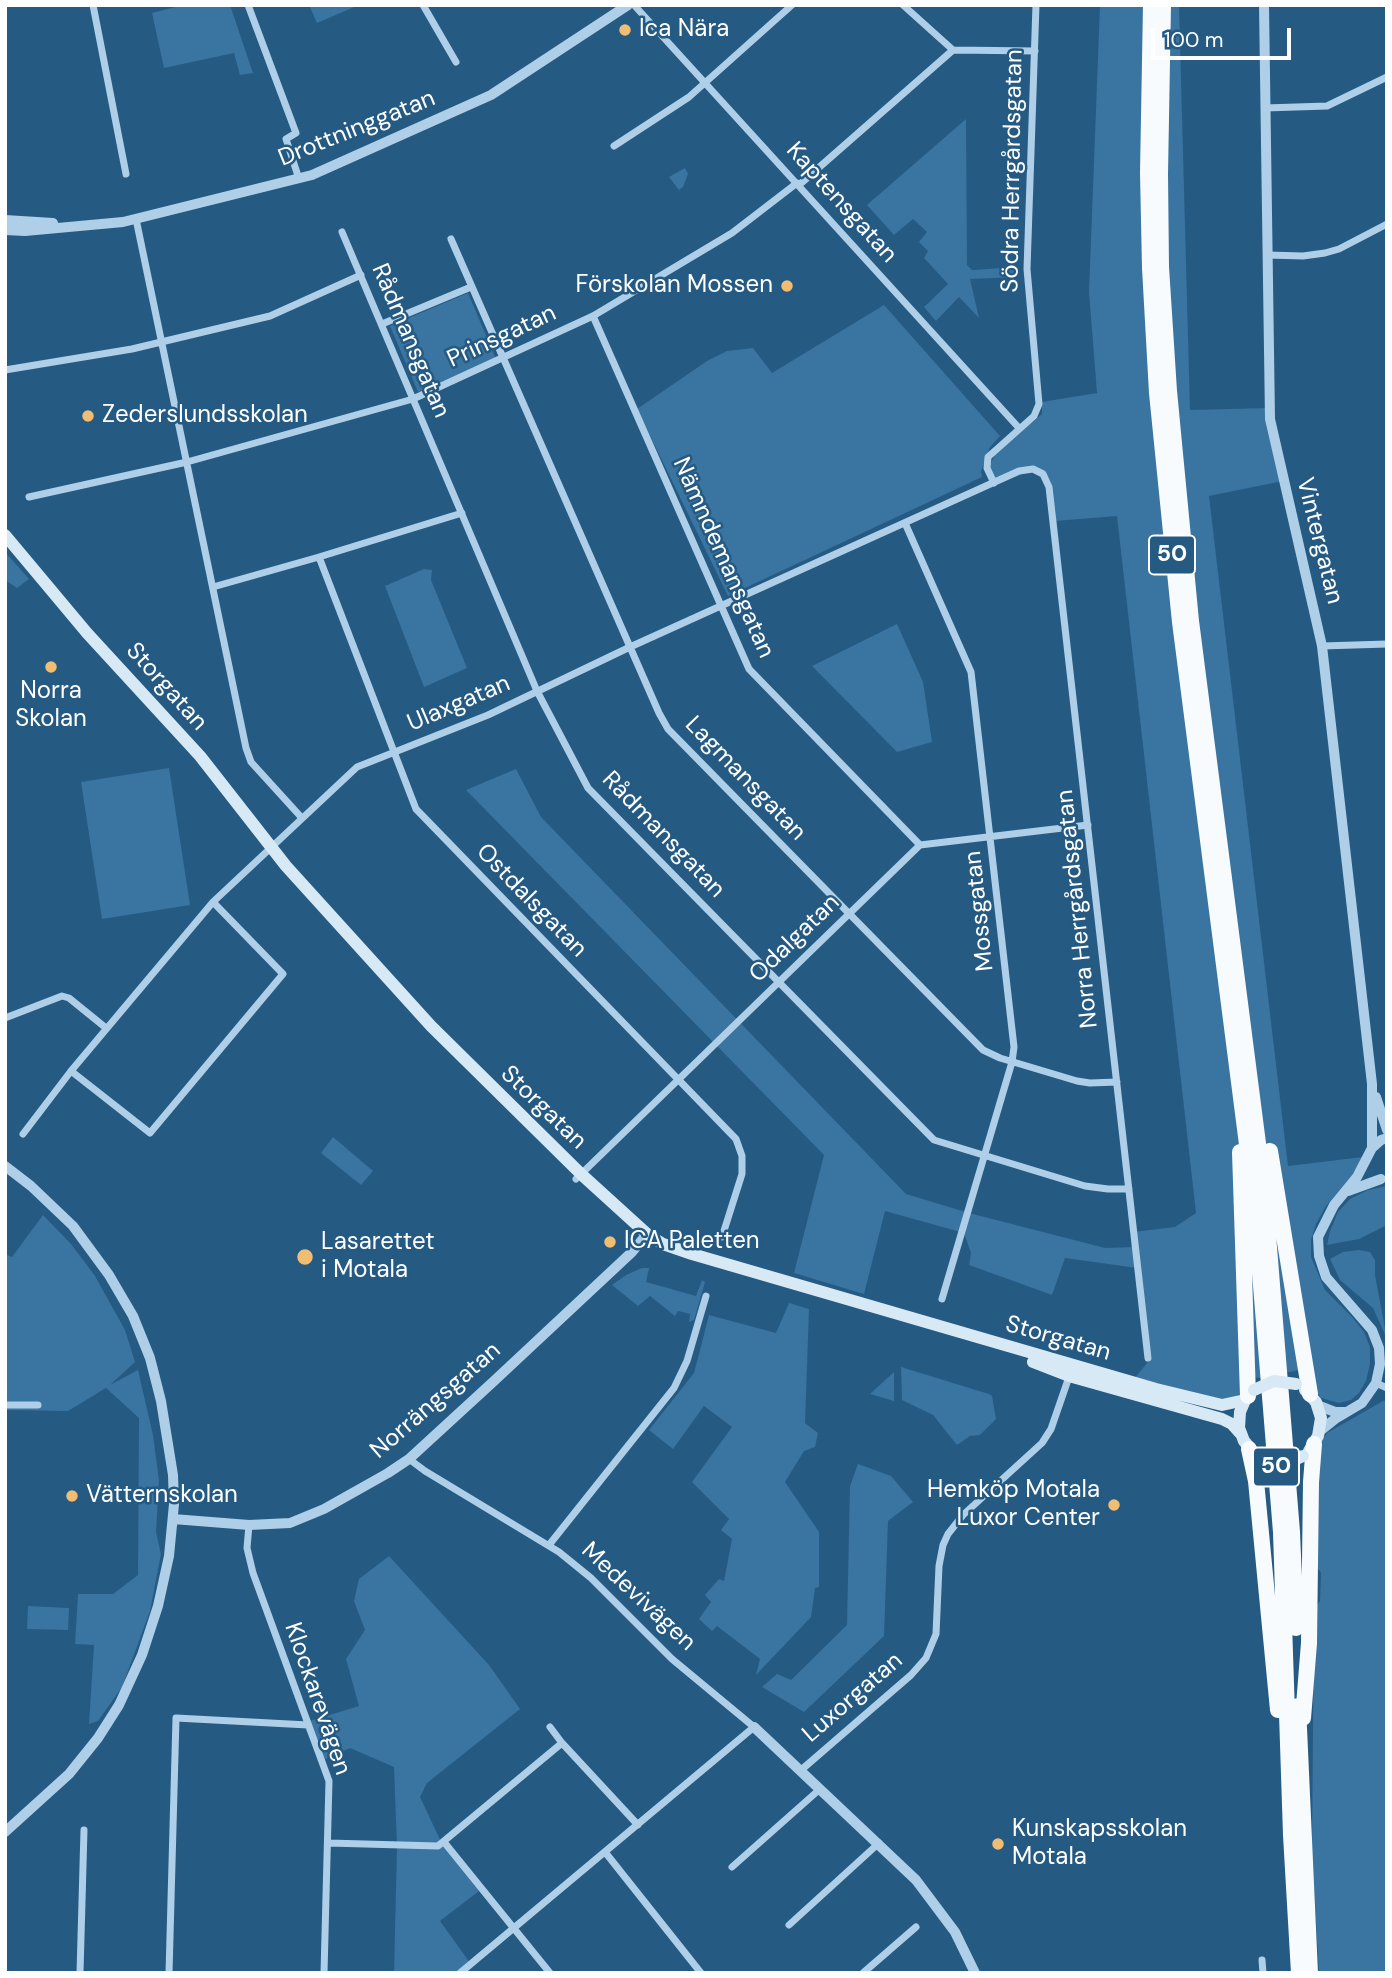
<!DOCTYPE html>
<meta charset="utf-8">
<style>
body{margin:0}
#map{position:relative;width:1392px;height:1978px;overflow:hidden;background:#255a83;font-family:"DM Sans",sans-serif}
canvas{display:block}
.frame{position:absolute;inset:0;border:7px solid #fff;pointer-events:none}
.scale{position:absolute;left:1151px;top:28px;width:140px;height:32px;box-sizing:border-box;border:4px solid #fff;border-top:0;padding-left:9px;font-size:21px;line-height:24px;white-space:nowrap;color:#fff;-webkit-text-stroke:5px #255a83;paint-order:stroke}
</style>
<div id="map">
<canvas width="1392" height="1978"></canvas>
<div class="frame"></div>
<div class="scale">100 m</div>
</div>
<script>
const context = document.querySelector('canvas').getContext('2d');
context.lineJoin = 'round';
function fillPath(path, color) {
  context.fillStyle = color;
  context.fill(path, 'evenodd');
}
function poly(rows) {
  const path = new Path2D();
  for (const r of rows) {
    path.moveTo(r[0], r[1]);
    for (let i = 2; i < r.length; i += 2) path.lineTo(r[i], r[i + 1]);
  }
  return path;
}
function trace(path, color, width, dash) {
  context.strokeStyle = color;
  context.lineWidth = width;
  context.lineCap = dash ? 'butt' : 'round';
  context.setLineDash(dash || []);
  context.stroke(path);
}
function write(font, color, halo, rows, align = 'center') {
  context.font = font + ' "DM Sans",sans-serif';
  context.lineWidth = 5;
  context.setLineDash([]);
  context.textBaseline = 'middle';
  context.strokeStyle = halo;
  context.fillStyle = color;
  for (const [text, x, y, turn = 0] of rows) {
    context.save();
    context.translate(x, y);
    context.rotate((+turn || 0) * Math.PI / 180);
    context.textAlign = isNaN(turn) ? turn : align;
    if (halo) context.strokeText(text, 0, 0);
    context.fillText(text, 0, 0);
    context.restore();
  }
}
fillPath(poly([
 [183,5,230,5,253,73,240,75,234,53,164,68,152,13],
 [309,5,359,5,317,23],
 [1100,5,1179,5,1190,410,1269,408,1283,481,1209,496,1288,1166,1363,1157,1353,1174,1326,1206,1316,1224,1311,1240,1311,1257,1325,1290,1353,1318,1364,1332,1370,1347,1370,1364,1366,1381,1359,1393,1351,1400,1339,1403,1321,1398,1317,1393,1309,1368,1260,1378,1245,1377,1241,1394,1232,1399,1220,1399,1134,1379,1152,1357,1145,1341,1137,1268,1065,1258,1052,1295,969,1265,971,1253,964,1233,885,1211,864,1294,794,1273,824,1155,466,790,516,769,541,817,906,1194,969,1213,1105,1248,1135,1247,1133,1232,1175,1227,1196,1213,1117,516,1055,521,1051,482,1045,473,1035,469,991,487,990,465,997,451,1042,414,1042,402,1097,393,1089,292],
 [966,119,967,265,972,270,1018,267,1018,277,970,279,979,318,959,297,936,321,924,307,948,284,924,258,928,251,919,242,927,232,913,219,894,235,867,205],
 [685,168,688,174,683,187,679,190,669,177],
 [468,293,496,359,418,392,390,326],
 [884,305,1000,436,990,447,981,471,982,477,728,596,637,409,707,361,727,351,753,348,772,373],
 [5,552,29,579,17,588,5,580],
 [424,569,432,570,431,580,467,668,424,687,385,586],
 [897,624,923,682,932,742,897,752,812,666],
 [169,768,190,905,102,919,81,782],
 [333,1137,373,1171,361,1185,321,1153],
 [1387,1186,1387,1225,1359,1239,1327,1245,1330,1231,1338,1212,1350,1199,1368,1190],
 [43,1215,71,1244,95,1276,125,1330,135,1362,110,1385,138,1370,153,1435,159,1481,156,1532,161,1554,150,1611,122,1687,98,1721,89,1724,94,1645,75,1644,78,1594,113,1594,138,1575,139,1418,106,1388,68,1411,5,1410,5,1254,12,1257],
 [1359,1250,1370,1252,1375,1260,1375,1275,1387,1339,1373,1308,1340,1280,1330,1259,1343,1252],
 [642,1268,649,1268,646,1282,696,1296,702,1280,705,1282,694,1320,689,1322,690,1314,678,1311,675,1316,650,1296,638,1306,612,1285,626,1275],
 [789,1303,809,1309,805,1423,818,1433,815,1447,804,1451,785,1482,819,1532,819,1587,815,1588,811,1617,756,1675,760,1659,717,1626,712,1631,699,1619,711,1602,705,1595,719,1579,724,1581,732,1539,721,1530,729,1519,692,1482,732,1427,704,1406,673,1449,649,1430,694,1373,709,1315,776,1333],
 [901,1367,989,1394,992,1396,996,1419,980,1435,970,1436,957,1445,933,1415,902,1400],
 [894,1372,894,1401,870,1394],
 [1383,1401,1387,1401,1387,1973,1319,1973,1312,1852,1314,1609,1320,1601,1321,1573,1315,1564,1317,1461,1322,1440,1327,1433],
 [858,1464,891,1476,913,1502,888,1521,884,1636,804,1712,762,1687,777,1674,791,1680,847,1625,850,1486],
 [389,1556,489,1665,520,1709,427,1783,420,1797,443,1846,479,1891,440,1921,473,1967,464,1973,394,1973,397,1847,394,1767,350,1748,319,1762,303,1723,359,1706,346,1659,365,1630,354,1601,359,1579],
 [28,1606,69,1608,68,1630,27,1629]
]), '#3a74a0');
trace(poly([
 [93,5,126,174],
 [248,5,296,133,286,139,299,179],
 [423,5,456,62],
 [634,5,1019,428],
 [903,5,953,50,1035,51],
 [1265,108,1327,106,1387,77],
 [614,146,689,97,792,5],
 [799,185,953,50],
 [136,219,246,748,251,762,301,817],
 [342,232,537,691,588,788,934,1140,1085,1186,1108,1189,1129,1189],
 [451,239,659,713,668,729,983,1050,1000,1058,1077,1081,1090,1083,1117,1082],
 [1267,255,1303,256,1325,253,1339,249,1387,224],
 [593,316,749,669,920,845],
 [382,324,471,287],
 [5,370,132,349,270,316,361,275],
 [994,483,987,468,988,457,1034,416,1039,404,1027,269,1036,5],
 [29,497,187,462,413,399,593,316,732,233,797,183],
 [905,523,971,672,1014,1047,1012,1062,942,1299],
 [319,557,416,809,736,1139,742,1156,742,1174,722,1237],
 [213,587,319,557,462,513],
 [1322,646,1387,644],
 [5,1018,62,996,69,998,106,1028],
 [71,1071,150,1133,283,974,213,902],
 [23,1134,71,1071,213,902,357,767,488,715,630,647,1019,471,1033,469,1043,474,1049,487,1148,1358],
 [576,1179,920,845,1088,825],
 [1376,1383,1387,1388],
 [5,1405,38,1405],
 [409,1459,425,1471,559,1552,591,1578,672,1659,754,1727,460,1973],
 [249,1525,247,1548,253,1573,329,1781,324,1973],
 [549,1545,674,1388,687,1361,706,1296],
 [550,1727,562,1743],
 [800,1771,911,1675,926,1658,936,1634,939,1566,943,1545,948,1534,963,1515,1042,1443,1051,1429,1070,1374],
 [444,1842,550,1973],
 [328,1843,438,1846,562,1743,638,1825],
 [605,1852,701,1973],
 [732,1867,820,1789],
 [789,1925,879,1843],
 [1262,1960,1263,1973],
 [80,1973,84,1830],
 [169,1973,176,1718,308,1725],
 [863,1973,916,1927]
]), '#aecfe7', 7);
trace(poly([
 [1264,5,1270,419,1322,646,1372,1084,1372,1148],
 [5,220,53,223],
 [5,230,25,231,123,222,312,175,491,95,628,5],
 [1376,1097,1387,1130],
 [5,1166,31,1186,73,1226,109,1275,133,1316,150,1358,161,1401,173,1475,174,1504,169,1556,158,1606,142,1655,119,1705,98,1738,69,1774,5,1832],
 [1348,1191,1381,1179],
 [1317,1405,1335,1412,1347,1412],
 [1320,1431,1335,1419,1362,1403,1376,1383,1380,1364,1379,1348,1372,1330,1326,1277,1319,1256,1318,1237,1334,1205,1357,1177,1372,1148,1381,1140,1387,1138],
 [173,1519,249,1525,290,1523,324,1509,388,1473,409,1459,494,1381,632,1252,647,1234],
 [754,1727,916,1880,955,1932,975,1973]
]), '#aecfe7', 10);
trace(poly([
 [5,535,87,633,200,756,286,866,431,1026,581,1174,647,1234,663,1244,692,1254,1156,1389,1222,1405,1245,1400],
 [1033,1362,1069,1376,1222,1419,1232,1424,1240,1433],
 [1305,1390,1316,1402,1321,1418,1318,1436,1309,1451],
 [1246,1398,1240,1412,1239,1428,1244,1441,1255,1454]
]), '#d8e9f6', 12);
trace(poly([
 [1151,5,1148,173,1150,268,1157,393,1180,622,1254,1199,1281,1532,1291,1835,1299,1973],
 [1163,5,1160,174,1161,267,1169,391,1191,621,1265,1198,1292,1532,1296,1628],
 [1270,1151,1310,1394],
 [1240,1152,1248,1396],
 [1249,1449,1256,1481,1278,1710],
 [1298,1706,1310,1973],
 [1303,1718,1309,1643,1311,1482,1314,1444]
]), '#f8fbfe', 16);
trace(poly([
 [1254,1390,1274,1381,1296,1384],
 [1258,1456,1278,1463,1294,1460,1303,1456]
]), '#d8e9f6', 12);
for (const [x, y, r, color] of [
 [625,30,7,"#f1bd73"],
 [787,286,7,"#f1bd73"],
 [88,416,7,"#f1bd73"],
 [51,667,7,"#f1bd73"],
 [610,1242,7,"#f1bd73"],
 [305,1257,9,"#f1bd73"],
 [72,1496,7,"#f1bd73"],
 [1114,1505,7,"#f1bd73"],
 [998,1844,7,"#f1bd73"]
]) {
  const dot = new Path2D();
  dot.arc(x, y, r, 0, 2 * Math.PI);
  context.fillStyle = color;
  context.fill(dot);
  trace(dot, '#255a83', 2.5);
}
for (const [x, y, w] of [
 [1172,555,46],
 [1276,1467,46]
]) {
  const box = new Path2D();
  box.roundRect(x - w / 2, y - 19.5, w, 39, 5);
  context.fillStyle = '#255a83';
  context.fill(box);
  trace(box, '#fff', 2);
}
write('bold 23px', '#fff', null, [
 ["50",1172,555],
 ["50",1276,1467]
]);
write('24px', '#fff', '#255a83', [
 ["Ica Nära",639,30],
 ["Förskolan Mossen",773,286,"right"],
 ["Zederslundsskolan",102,416],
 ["Norra",51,692,"center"],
 ["Skolan",51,720,"center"],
 ["ICA Paletten",624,1242],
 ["Lasarettet",321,1243],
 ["i Motala",321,1271],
 ["Hemköp Motala",1100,1491,"right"],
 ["Luxor Center",1100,1519,"right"],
 ["Vätternskolan",86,1496],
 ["Kunskapsskolan",1012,1830],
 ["Motala",1012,1858]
], 'left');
write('24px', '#fff', '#255a83', [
 ["Drottninggatan",357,129,-22],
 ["Södra Herrgårdsgatan",1013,171,-89],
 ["Kaptensgatan",841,203,48],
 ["Prinsgatan",502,337,-25],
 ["Rådmansgatan",410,341,67],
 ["Vintergatan",1319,541,76],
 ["Nämndemansgatan",723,558,66],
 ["Storgatan",166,687,48],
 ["Ulaxgatan",459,704,-23],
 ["Lagmansgatan",745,779,46],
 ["Rådmansgatan",663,835,46],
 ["Ostdalsgatan",531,901,46],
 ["Norra Herrgårdsgatan",1078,909,-96],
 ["Mossgatan",980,911,-96],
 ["Odalgatan",795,939,-44],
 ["Storgatan",543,1108,44],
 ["Storgatan",1058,1339,16],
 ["Norrängsgatan",436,1401,-41],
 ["Medevivägen",638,1597,43],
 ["Luxorgatan",853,1698,-41],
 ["Klockarevägen",317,1699,71]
]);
</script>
